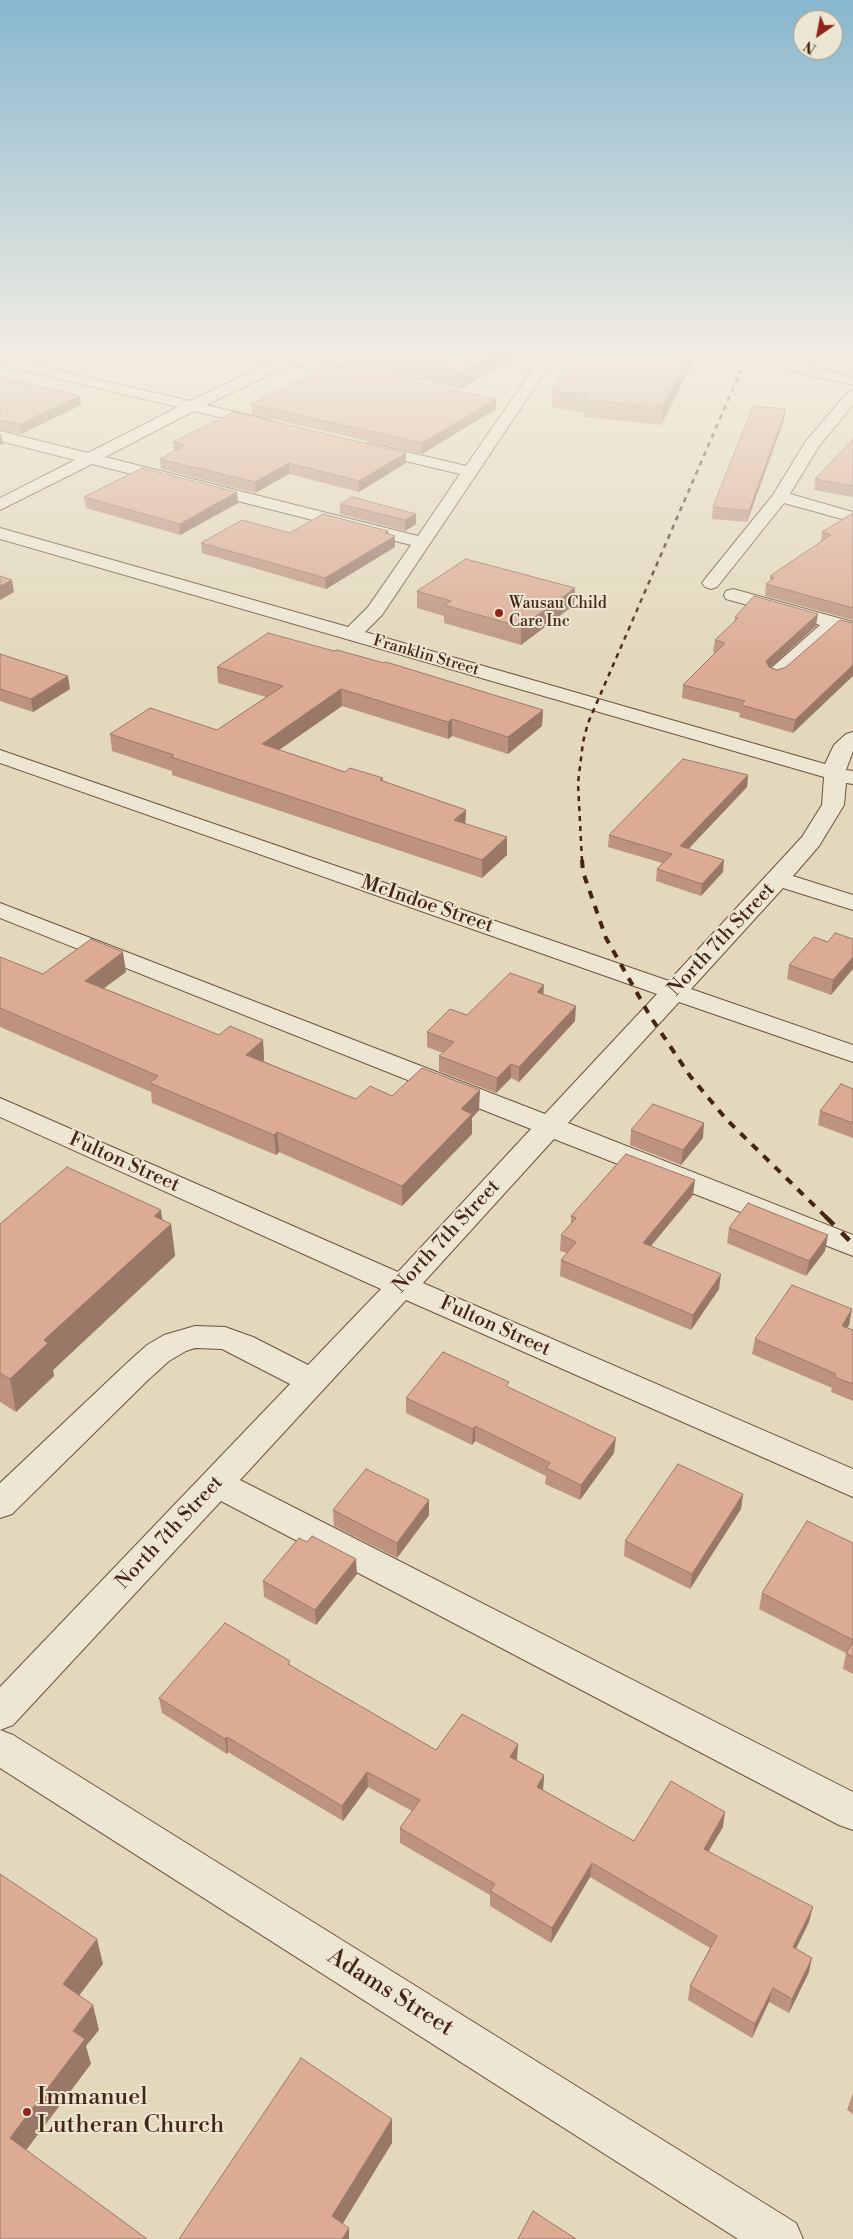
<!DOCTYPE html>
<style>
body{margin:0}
#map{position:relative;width:853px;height:2239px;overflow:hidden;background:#e3d8bc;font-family:"Libre Bodoni",serif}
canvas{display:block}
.north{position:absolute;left:793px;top:10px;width:50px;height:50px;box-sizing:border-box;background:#ede6d3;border:1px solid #aa9987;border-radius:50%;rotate:213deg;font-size:14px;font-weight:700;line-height:20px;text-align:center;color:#452514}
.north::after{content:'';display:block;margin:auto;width:18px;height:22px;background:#8f2418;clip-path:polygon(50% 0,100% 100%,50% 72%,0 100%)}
</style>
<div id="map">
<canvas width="853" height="2239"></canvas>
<div class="north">N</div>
</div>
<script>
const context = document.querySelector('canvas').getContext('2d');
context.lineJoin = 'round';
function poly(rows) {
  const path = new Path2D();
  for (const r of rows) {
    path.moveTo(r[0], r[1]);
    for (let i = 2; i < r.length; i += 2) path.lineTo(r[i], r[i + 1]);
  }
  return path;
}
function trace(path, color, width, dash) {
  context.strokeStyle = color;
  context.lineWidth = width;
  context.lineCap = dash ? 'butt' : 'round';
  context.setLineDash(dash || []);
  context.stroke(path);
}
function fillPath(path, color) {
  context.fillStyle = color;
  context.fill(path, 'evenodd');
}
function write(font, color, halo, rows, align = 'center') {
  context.font = font + ' "Libre Bodoni",serif';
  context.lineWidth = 4;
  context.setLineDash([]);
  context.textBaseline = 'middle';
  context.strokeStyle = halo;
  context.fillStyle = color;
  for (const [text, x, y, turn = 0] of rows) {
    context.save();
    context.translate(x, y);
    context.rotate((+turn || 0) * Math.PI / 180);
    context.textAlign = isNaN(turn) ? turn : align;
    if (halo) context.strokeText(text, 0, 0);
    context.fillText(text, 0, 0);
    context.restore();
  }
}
const minor = poly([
 [289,354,307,354,304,358,367,372,369,375,367,378,362,379,291,364,206,405,270,420,272,423,270,426,264,428,194,411,105,457,418,536,460,474,363,451,361,448,363,445,369,443,466,466,543,354,557,354,382,615,365,632,825,764,834,745,846,734,853,732,853,751,846,770,853,771,853,784,846,783,844,805,819,846,793,876,853,895,853,910,783,888,691,989,853,1045,853,1062,679,1002,568,1123,853,1235,853,1256,554,1139,423,1283,853,1469,853,1497,406,1300,240,1480,853,1792,853,1830,839,1825,221,1501,13,1725,0,1730,0,1687,290,1384,222,1349,195,1348,186,1351,169,1361,149,1379,12,1514,0,1518,0,1483,127,1363,147,1345,164,1335,195,1326,225,1327,253,1337,308,1365,381,1289,0,1117,0,1098,398,1272,531,1129,0,918,0,903,545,1114,657,994,0,763,0,750,669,981,802,837,822,805,824,777,0,539,0,528,348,627,368,607,411,545,92,464,0,510,0,498,75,460,0,441,0,431,88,453,178,407,0,365,0,357,190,401,289,354],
 [795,354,809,354,805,365,853,377,853,385,792,371,790,368,795,354],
 [853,390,853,405,819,446,790,494,853,512,853,522,784,503,717,587,711,589,705,587,702,583,705,579,773,495,806,441,848,392,853,390],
 [733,589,853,622,853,634,838,630,783,678,776,680,769,678,766,674,769,670,820,625,726,599,724,595,726,591,733,589],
 [0,1730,13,1735,796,2223,803,2239,738,2239,0,1768,0,1730]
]);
trace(minor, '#6c523e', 2);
fillPath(minor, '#ede6d3');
trace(poly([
 [582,861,578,783,583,742,588,723,748,354]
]), '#452514', 2.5, [5, 5]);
trace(poly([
 [582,860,583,872,606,938,650,1016,690,1076,727,1120,827,1218]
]), '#452514', 4, [8, 8]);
trace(poly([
 [826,1217,853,1244]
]), '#452514', 4.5, [11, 11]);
fillPath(poly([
 [348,354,522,354,461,389,348,365],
 [697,354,661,425,584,417,585,412,552,408,552,391],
 [0,376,80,396,81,405,21,434,0,430],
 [496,399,496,409,422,454,252,414,251,404],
 [784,420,747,522,712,519,713,507],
 [853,439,853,497,814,490,815,479],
 [173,442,406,453,406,463,359,492,289,474,255,493,161,469,160,459,174,451],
 [84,497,238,503,180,535,86,508],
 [340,504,416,514,416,524,405,531,340,514],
 [853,513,853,620,765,596,766,584,770,581,770,576,821,542,822,532],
 [388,531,389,534,395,547,326,589,202,553,201,543,290,533],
 [417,591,574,605,521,645,444,623,444,616,417,608],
 [735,617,816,626,771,667,777,670,786,667,840,620,793,733,739,717,740,713,682,698,683,685,716,653,713,652,715,640,734,622],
 [0,654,70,689,33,712,0,701],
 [217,667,543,710,542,726,508,754,452,736,448,739,342,706,279,750,345,772,383,778,383,781,466,810,465,824,507,837,507,855,482,878,172,775,172,771,112,751,110,734,217,730,266,697,218,683],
 [748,775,747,787,688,849,723,872,701,896,656,881,657,869,662,863,608,847,609,835],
 [853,939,831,995,787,979,789,965,828,942],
 [0,957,43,974,126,972,104,988,219,1035,263,1040,264,1060,263,1061,356,1099,392,1096,479,1110,472,1118,472,1134,402,1206,279,1152,276,1155,152,1103,151,1092,0,1027],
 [544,995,575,1021,519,1082,511,1078,496,1093,439,1071,439,1056,443,1053,427,1047,427,1032,467,1015],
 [853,1089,853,1138,818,1125,820,1111],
 [631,1130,703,1138,681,1165,630,1145],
 [693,1195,651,1246,719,1289,691,1330,560,1276,561,1260,567,1253,560,1251,561,1235,571,1224,571,1216],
 [163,1220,171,1224,175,1256,53,1370,54,1376,16,1412,0,1402,0,1224],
 [729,1228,825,1251,806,1276,727,1243],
 [852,1309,849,1325,847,1328,853,1330,853,1401,831,1392,832,1388,752,1354,755,1339],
 [509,1388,614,1453,580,1500,545,1484,546,1476,475,1441,472,1445,406,1413,406,1398],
 [743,1494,741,1509,690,1589,624,1556,625,1541],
 [429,1500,429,1515,397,1558,334,1526,333,1510],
 [853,1543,853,1674,843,1669,846,1653,759,1609,762,1593],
 [357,1574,316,1625,264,1597,263,1581],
 [290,1666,436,1750,518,1744,516,1760,544,1775,543,1790,634,1841,723,1827,708,1851,809,1922,796,1948,809,1972,789,2013,769,2002,752,2038,688,2000,690,1986,710,1948,590,1877,551,1943,490,1906,490,1895,400,1843,400,1828,412,1811,368,1787,343,1821,228,1752,227,1754,162,1713,159,1698],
 [853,2093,853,2114,847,2110]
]), '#bd937f');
fillPath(poly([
 [494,354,522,354,461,389,461,372],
 [690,354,697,354,661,425,662,407],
 [80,396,81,405,21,434,20,424],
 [496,399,496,409,422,454,422,443],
 [786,409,784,420,747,522,749,511],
 [0,434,1,434,3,444,0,445],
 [406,453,406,463,359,492,359,481],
 [289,463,289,474,255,493,255,482],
 [237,492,238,503,180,535,180,524],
 [416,514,416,524,405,531,405,520],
 [388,531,389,540,395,536,395,547,326,589,325,578],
 [12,580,14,592,0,600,0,586],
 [575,588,574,605,521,645,521,627],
 [818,614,816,626,764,673,766,661],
 [853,665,853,676,793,733,795,720],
 [68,676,70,689,33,712,31,699],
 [341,689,342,706,263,761,262,744],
 [543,710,542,726,508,754,508,737],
 [452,719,452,736,448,739,448,722],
 [748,775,747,787,679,859,680,846],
 [466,810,465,828,454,820],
 [507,837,507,855,482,878,482,860],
 [724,860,723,872,701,896,702,884],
 [123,952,126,972,88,1000,85,981],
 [853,957,853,969,831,995,833,980],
 [544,985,543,1000,537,992],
 [576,1006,575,1021,519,1082,519,1067],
 [263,1040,264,1060,247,1075,246,1055],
 [511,1064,511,1078,496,1093,497,1078],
 [480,1090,479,1110,472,1118,472,1134,402,1206,402,1186,461,1109],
 [704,1123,703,1138,681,1165,683,1150],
 [277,1132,279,1152,276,1155,274,1135],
 [695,1180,693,1195,641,1258,643,1243],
 [161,1210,164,1231,171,1224,175,1256,53,1370,54,1376,16,1412,10,1379,154,1216],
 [828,1235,825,1251,806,1276,809,1261],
 [721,1274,719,1289,691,1330,693,1315],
 [852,1309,849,1325,838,1341,842,1326],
 [475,1426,475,1441,472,1445,473,1429],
 [616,1438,614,1453,580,1500,581,1485],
 [743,1494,741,1509,690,1589,692,1574],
 [429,1500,429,1515,397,1558,397,1543],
 [356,1559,357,1574,316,1625,315,1610],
 [227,1737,228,1752,227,1754,225,1739],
 [518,1744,517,1759,509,1772,510,1757],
 [367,1772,368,1787,343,1821,342,1806],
 [544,1775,543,1790,537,1787],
 [725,1812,723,1827,701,1864,704,1849],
 [592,1863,590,1877,551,1943,552,1928],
 [813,1907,809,1922,790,1961,793,1947],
 [97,1939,103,1964,69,2009,63,1984],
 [812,1958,809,1972,789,2013,792,1999],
 [773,1988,769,2002,752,2038,755,2024],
 [93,2005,99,2030,86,2046,91,2064,18,2161,10,2138,73,2031],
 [392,2119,392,2143,334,2238,332,2216],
 [349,2228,349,2239,342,2239]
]), '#9a7868');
const building = poly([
 [372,354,494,354,461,372,372,354],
 [576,354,690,354,662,407,585,400,588,395,552,391,576,354],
 [330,364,496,399,422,443,251,404,330,364],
 [0,376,80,396,20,424,0,420,0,376],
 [753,406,786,409,749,511,713,507,753,406],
 [234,412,406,453,359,481,289,463,255,482,160,459,185,445,173,442,234,412],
 [853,439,853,486,815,479,853,439],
 [142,468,237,492,180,524,84,497,142,468],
 [352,497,416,514,405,520,340,504,352,497],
 [853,513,853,608,766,584,774,578,770,576,831,535,822,532,853,513],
 [323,514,388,531,385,533,395,536,325,578,201,543,242,520,290,533,323,514],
 [466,559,575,588,521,627,444,605,451,601,417,591,466,559],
 [0,576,12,580,0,586,0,576],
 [754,596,818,614,766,661,769,667,777,670,786,667,840,620,853,623,853,665,795,720,741,705,745,701,683,685,725,643,715,640,738,618,735,617,754,596],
 [268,633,334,651,337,650,384,663,386,662,543,710,508,737,452,719,448,722,341,689,262,744,345,772,350,768,383,778,380,780,466,810,454,820,507,837,482,860,171,757,174,755,110,734,150,708,217,730,283,686,217,667,268,633],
 [0,654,68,676,31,699,0,689,0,654],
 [683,759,748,775,680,846,724,860,702,884,657,869,672,854,609,835,683,759],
 [835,933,853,939,853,957,833,980,789,965,814,937,828,942,835,933],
 [91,939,123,952,85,981,219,1035,230,1026,263,1040,246,1055,356,1099,370,1086,392,1096,422,1068,480,1090,461,1109,472,1114,402,1186,277,1132,274,1135,150,1083,158,1076,0,1008,0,957,43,974,91,939],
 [510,973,544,985,537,992,576,1006,519,1067,511,1064,497,1078,439,1056,454,1042,427,1032,450,1009,467,1015,510,973],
 [841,1084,853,1089,853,1123,820,1111,841,1084],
 [653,1104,704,1123,683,1150,631,1130,653,1104],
 [626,1154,695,1180,643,1243,721,1274,693,1315,561,1260,576,1242,561,1235,576,1218,571,1216,626,1154],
 [67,1167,161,1210,154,1216,171,1224,44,1340,48,1343,10,1379,0,1373,0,1224,67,1167],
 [748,1203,828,1235,809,1261,729,1228,748,1203],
 [792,1285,852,1309,842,1326,853,1330,853,1384,834,1377,836,1374,755,1339,792,1285],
 [443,1352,509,1382,506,1386,616,1438,581,1485,546,1468,550,1463,475,1426,473,1429,406,1398,443,1352],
 [678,1464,743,1494,692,1574,625,1541,678,1464],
 [366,1469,429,1500,397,1543,333,1510,366,1469],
 [807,1521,853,1543,853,1640,762,1593,807,1521],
 [312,1536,356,1559,315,1610,263,1581,299,1538,307,1542,312,1536],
 [225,1623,290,1661,288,1664,436,1750,462,1714,518,1744,510,1757,544,1775,537,1787,634,1841,671,1781,725,1812,704,1849,813,1907,793,1947,812,1958,792,1999,773,1988,755,2024,690,1986,717,1936,592,1863,552,1928,490,1891,495,1884,400,1828,420,1800,367,1772,342,1806,227,1737,225,1739,159,1698,225,1623],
 [853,1642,853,1657,846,1653,853,1642],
 [0,1874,97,1939,63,1984,93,2005,73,2031,85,2039,10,2138,147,2239,0,2239,0,1874],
 [301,2058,392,2119,332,2216,349,2228,342,2239,179,2239,301,2058],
 [533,2211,576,2239,518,2239,533,2211]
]);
fillPath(building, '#dcab94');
trace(building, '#9a7868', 1);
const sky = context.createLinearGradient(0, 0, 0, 667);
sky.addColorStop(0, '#87b7cf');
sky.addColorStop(0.53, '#f2ede1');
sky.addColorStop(1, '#f2ede100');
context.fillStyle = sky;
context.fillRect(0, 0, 853, 667);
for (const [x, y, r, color] of [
 [499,613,5,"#8f2418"],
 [27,2112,5,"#8f2418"]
]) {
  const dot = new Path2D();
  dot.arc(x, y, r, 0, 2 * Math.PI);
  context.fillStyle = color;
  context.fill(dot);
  trace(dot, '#ede6d3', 2);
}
write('16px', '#452514', '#ede6d3', [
 ["Wausau Child",509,604],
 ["Care Inc",509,622]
], 'left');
write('16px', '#452514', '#ede6d3', [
 ["Franklin Street",426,656,16]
]);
write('20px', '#452514', '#ede6d3', [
 ["McIndoe Street",427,905,19],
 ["North 7th Street",722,940,-47],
 ["Fulton Street",124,1163,24],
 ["North 7th Street",447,1237,-47],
 ["Fulton Street",495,1327,24],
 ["North 7th Street",170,1533,-47]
]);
write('24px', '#452514', '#ede6d3', [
 ["Adams Street",390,1993,32]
]);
write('24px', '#452514', '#ede6d3', [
 ["Immanuel",37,2098],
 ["Lutheran Church",37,2126]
], 'left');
</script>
